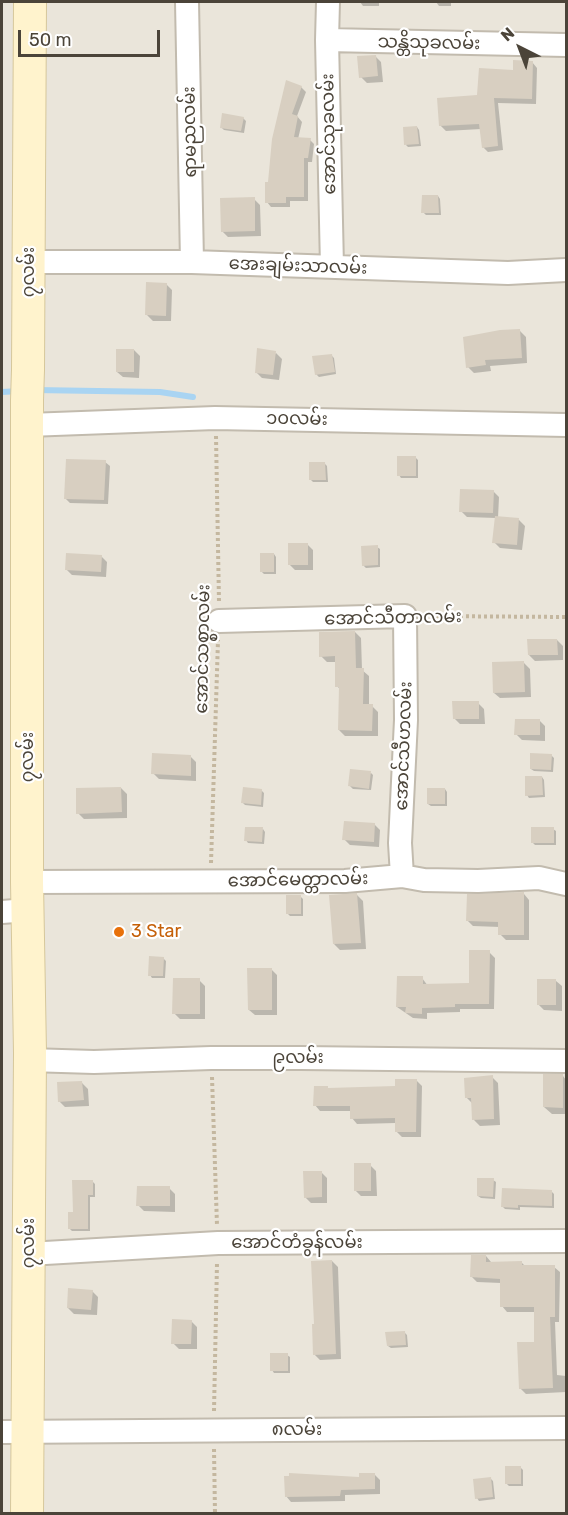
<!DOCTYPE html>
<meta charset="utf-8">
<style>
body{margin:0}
#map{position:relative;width:568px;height:1515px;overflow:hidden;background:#f6f3ec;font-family:Rubik,sans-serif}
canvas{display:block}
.frame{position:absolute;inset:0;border:3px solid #4b4439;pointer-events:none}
.north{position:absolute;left:490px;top:18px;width:60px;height:60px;-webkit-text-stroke:4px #fff;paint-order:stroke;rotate:318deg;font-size:16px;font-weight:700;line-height:24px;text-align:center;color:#4b4439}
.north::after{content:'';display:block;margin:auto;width:21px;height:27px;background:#4b4439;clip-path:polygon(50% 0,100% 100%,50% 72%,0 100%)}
.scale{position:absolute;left:18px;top:30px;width:142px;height:27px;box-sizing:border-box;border:3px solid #4b4439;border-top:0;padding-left:8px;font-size:18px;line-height:21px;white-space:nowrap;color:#4b4439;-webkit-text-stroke:4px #fff;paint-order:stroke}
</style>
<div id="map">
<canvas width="568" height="1515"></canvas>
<div class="frame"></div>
<div class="north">N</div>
<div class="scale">50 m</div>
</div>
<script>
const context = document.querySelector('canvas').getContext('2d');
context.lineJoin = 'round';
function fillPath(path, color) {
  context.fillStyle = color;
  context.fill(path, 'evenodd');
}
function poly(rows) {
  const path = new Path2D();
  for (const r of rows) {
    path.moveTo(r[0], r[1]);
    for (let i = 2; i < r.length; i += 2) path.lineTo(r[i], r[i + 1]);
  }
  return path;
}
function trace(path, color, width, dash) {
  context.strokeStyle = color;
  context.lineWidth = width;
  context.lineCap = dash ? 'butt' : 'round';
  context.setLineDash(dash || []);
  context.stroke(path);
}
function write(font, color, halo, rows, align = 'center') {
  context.font = font + ' Rubik,"Noto Sans Myanmar",sans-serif';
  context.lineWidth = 4.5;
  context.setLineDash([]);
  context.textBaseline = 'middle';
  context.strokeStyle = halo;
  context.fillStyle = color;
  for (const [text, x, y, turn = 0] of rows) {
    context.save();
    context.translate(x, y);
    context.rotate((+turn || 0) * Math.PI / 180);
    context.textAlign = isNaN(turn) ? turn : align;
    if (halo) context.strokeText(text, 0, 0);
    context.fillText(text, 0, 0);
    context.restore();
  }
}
fillPath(poly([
 [2,2,566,2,566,1513,2,1513]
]), '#eae5da');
fillPath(poly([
 [360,2,379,2,379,6,363,6],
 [436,2,451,2,451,6,439,6],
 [375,56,381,62,383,82,367,83,361,77],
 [532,62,537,68,536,104,498,103,503,150,488,152,483,147,481,129,446,131,440,125,514,71],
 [301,87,306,92,297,116,302,122,298,139,310,140,314,144,312,162,308,162,308,201,290,201,290,207,271,207,267,202,274,139],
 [243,118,246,121,244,133,224,130,221,127],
 [417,127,419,130,421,146,408,147,406,145],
 [438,196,440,199,441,215,426,215,423,212],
 [254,199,260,205,261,236,228,237,222,231],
 [166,284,172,290,171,321,153,321,147,315],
 [520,331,526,337,527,363,490,366,491,371,474,373,468,367],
 [134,350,140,356,139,378,123,377,117,372],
 [276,353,282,359,279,380,262,378,256,372],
 [331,355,334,358,336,374,319,377,316,374],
 [415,457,418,460,418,478,401,478,399,475],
 [105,462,110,466,108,504,70,503,65,498],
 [325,464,327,466,328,482,313,482,311,480],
 [493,491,499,497,498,518,519,520,525,526,522,550,500,548,494,542,496,518,467,517,461,511],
 [307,544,313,550,313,570,295,570,289,564],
 [377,547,380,549,380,567,366,568,363,565],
 [274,554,276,557,276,574,264,574,261,571],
 [101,556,107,562,106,577,72,575,66,569],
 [355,632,361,638,362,670,369,676,369,706,372,706,378,712,378,736,345,736,339,730,340,689,337,686,337,662,327,662,321,656],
 [557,640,563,646,563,660,535,661,529,655],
 [524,663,530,669,531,697,500,698,494,693],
 [478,703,484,709,485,724,460,724,454,718],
 [539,720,545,726,545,741,522,740,516,734],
 [551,755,554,758,553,772,534,771,531,769],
 [190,756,196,762,196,781,159,779,153,773],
 [371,773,373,775,371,790,353,789,350,786],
 [542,777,544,780,545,797,529,798,527,795],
 [121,788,127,794,127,818,84,819,78,813],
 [445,789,447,792,447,806,431,806,428,804],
 [261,790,264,793,263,807,245,805,243,803],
 [374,824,380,830,379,847,350,845,344,839],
 [263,829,265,832,264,844,248,843,246,840],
 [553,829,556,831,556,845,535,845,533,843],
 [524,894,529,900,529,940,506,940,500,934,500,927,473,926,467,920],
 [357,895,363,901,366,949,340,950,334,944],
 [300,896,303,899,303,916,290,916,288,914],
 [489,952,495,958,494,1009,460,1009,460,1012,427,1013,427,1019,413,1018,397,1007,422,978,428,986,470,984],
 [163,958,166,961,165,978,152,978,150,975],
 [271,969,277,975,277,1015,255,1015,249,1010],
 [199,980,205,986,205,1019,180,1019,174,1013],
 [556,981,562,986,562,1011,544,1010,538,1004],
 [563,1076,566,1080,566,1114,552,1114,544,1107],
 [492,1077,498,1083,500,1125,480,1126,474,1120,472,1103,466,1097],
 [416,1080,422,1086,421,1137,402,1137,396,1131,396,1123,357,1124,352,1118,351,1111,320,1111,315,1105,329,1090,397,1087],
 [82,1083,88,1089,89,1106,65,1107,59,1101],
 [370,1165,376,1171,377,1196,361,1196,355,1190],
 [321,1172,327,1178,327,1203,311,1203,305,1197],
 [493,1180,496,1182,495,1199,481,1198,478,1196],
 [92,1181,95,1184,95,1197,90,1197,90,1231,72,1231,69,1228,74,1214],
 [169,1188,175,1194,175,1212,144,1211,138,1205],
 [552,1192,554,1194,554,1208,520,1207,520,1210,505,1209,503,1207],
 [486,1256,491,1262,522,1263,526,1267,554,1267,560,1272,559,1322,555,1322,557,1375,566,1376,566,1392,526,1394,520,1388,535,1343,536,1312,507,1312,502,1306,501,1283,477,1282,472,1277],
 [332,1261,338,1267,341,1359,320,1360,314,1354],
 [92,1291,98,1297,97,1315,74,1314,68,1308],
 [191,1321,197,1327,197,1349,179,1349,173,1343],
 [404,1332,407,1335,408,1347,391,1348,388,1346],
 [287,1355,290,1357,290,1373,274,1373,272,1370],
 [521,1468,523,1470,523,1486,509,1486,506,1483],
 [375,1475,380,1480,380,1494,345,1495,345,1501,291,1502,286,1496],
 [490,1478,493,1481,495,1499,479,1501,477,1498]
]), '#0003');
trace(poly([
 [35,390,160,392,193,397],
 [2,392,19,391]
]), '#a9d4f2', 6);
fillPath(poly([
 [376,55,378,76,359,78,357,56],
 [513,60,533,61,532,99,494,98,498,146,482,148,479,124,439,126,437,98,477,95,479,68,513,70],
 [286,80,302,86,292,114,298,116,294,137,311,138,308,158,304,158,304,197,286,197,286,203,265,203,265,182,268,182,272,139],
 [222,113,244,117,241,131,220,128],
 [417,126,419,144,404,145,403,127],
 [422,195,438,195,439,213,421,213],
 [255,197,255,231,221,232,220,198],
 [146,282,167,283,166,316,145,315],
 [520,329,522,358,485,360,486,365,466,368,463,337,500,330],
 [257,348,276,351,273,375,255,373],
 [116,349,134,349,134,372,116,372],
 [332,354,335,372,315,375,312,356],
 [397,456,416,456,416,476,397,476],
 [66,459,106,460,104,500,64,499],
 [309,462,325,462,326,480,309,480],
 [460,489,494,490,493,513,459,512],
 [495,516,519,518,517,545,492,543],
 [288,543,308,543,308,565,288,565],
 [378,545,378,565,362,566,361,546],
 [66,553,102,555,101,572,65,570],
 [260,553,274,553,274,572,260,572],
 [355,631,356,668,364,668,363,704,373,704,372,731,338,730,339,687,335,687,335,656,319,657,319,632],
 [527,639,557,639,558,655,528,655],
 [524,661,525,692,493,693,492,662],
 [452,701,479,701,479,719,453,719],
 [515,719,540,719,540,735,514,735],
 [152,753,191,755,191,776,151,774],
 [530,753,552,754,551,770,530,769],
 [350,769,371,771,369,789,348,786],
 [525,776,542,776,543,795,525,796],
 [121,787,122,812,76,814,76,788],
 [243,787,262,789,261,805,241,803],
 [427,788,445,788,445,804,427,804],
 [344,821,375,823,374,842,342,840],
 [245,827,263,827,262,842,244,841],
 [531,827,554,827,554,843,531,843],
 [524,892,524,935,498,935,498,922,466,921,467,894],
 [357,893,361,943,333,944,329,895],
 [286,895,301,895,301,914,286,914],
 [469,950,490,950,489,1004,455,1004,455,1007,422,1008,422,1014,405,1013,406,1007,396,1007,397,976,423,976,423,984,469,983],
 [149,956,164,957,163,976,148,976],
 [247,968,272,968,272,1010,248,1010],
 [173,978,200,978,200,1014,172,1014],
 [537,979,556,979,556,1005,537,1005],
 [543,1074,563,1074,563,1108,543,1107],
 [493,1075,494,1119,472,1120,471,1098,465,1098,464,1078],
 [395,1079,417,1079,416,1132,395,1132,395,1118,350,1119,350,1106,313,1106,314,1086,328,1086,328,1088,395,1086],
 [82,1081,84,1100,58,1102,57,1082],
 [354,1163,371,1163,371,1191,354,1191],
 [303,1171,322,1171,322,1197,304,1198],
 [477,1178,494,1178,493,1197,477,1196],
 [72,1180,93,1180,93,1195,88,1195,88,1229,68,1229,68,1212,73,1212],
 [137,1186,170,1186,170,1206,136,1206],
 [502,1188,552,1190,552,1206,518,1205,518,1208,501,1207],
 [471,1255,486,1255,486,1262,522,1261,522,1265,555,1265,555,1317,550,1317,553,1388,519,1389,517,1342,534,1342,534,1307,500,1307,500,1279,470,1277],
 [332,1260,336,1354,313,1355,312,1324,314,1324,311,1261],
 [68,1288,93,1290,91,1310,67,1308],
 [172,1319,192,1320,191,1344,171,1344],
 [405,1331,406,1345,387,1346,385,1332],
 [270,1353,288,1353,288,1371,270,1371],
 [505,1466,521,1466,521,1484,505,1484],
 [289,1473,359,1477,359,1473,375,1473,375,1489,341,1490,340,1496,285,1497,284,1476,289,1476],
 [491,1477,493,1497,475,1499,473,1479]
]), '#d8cfc1');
const street = poly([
 [187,2,192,262],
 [328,2,327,40,332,267],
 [327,40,566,45],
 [29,262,192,262,508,273,566,270],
 [28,425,215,418,566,425],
 [219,621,405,616,406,720,400,843,402,876],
 [27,882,345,881,402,876,424,880,478,881,539,878,566,884],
 [2,912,28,910],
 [29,1060,94,1062,211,1058,301,1058,566,1061],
 [28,1254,218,1243,566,1241],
 [2,1432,566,1428]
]);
const secondary = poly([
 [27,1514,30,1053,27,882,27,400,28,370,30,2]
]);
trace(street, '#c2bbae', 26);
trace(secondary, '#d6c79b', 34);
trace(poly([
 [216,436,219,602],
 [424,616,566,617],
 [211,863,218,640],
 [212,1077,217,1225],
 [214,1411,217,1263],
 [214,1449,215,1514]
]), '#c4b79f', 4, [3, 3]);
trace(street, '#fff', 22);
trace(secondary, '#fff3cd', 32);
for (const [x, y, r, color] of [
 [119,932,6,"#e8710a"]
]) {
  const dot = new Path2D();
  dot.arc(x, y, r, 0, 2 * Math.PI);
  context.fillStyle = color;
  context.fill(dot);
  trace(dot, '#fff', 2);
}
write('18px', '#4b4439', '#fff', [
 ["သန္တိသုခလမ်း",429,43,1],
 ["ရာမညလမ်း",190,132,-91],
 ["အောင်သုခလမ်း",329,134,-91],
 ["အေးချမ်းသာလမ်း",298,266,2],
 ["၇လမ်း",29,272,-90],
 ["၁၀လမ်း",297,419,1],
 ["အောင်သီတာလမ်း",393,618,-1],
 ["အောင်သစ္စာလမ်း",203,649,-89],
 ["အောင်သီဟလမ်း",404,746,-88],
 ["၇လမ်း",28,757,-90],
 ["အောင်မေတ္တာလမ်း",298,880,-1],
 ["၉လမ်း",298,1058],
 ["၇လမ်း",29,1243,-90],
 ["အောင်တံခွန်လမ်း",297,1243],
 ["၈လမ်း",297,1430]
]);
write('18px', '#c56008', '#fff', [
 ["3 Star",131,932]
], 'left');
</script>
